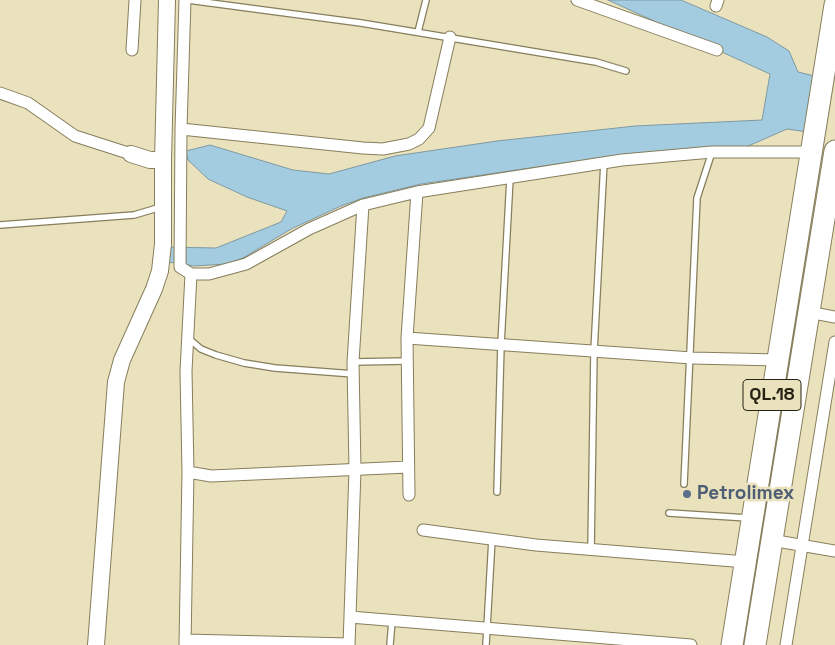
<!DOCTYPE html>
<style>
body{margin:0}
canvas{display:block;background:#eae1bd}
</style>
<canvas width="835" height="645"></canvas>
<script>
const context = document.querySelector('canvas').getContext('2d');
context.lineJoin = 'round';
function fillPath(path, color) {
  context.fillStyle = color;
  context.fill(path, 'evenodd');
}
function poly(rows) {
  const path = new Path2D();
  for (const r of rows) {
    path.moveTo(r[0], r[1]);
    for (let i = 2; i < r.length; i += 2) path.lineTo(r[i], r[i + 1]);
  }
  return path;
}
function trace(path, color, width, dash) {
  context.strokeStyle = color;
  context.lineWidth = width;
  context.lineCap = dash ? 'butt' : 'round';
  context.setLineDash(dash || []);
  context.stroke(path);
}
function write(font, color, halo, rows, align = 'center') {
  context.font = font + ' "Space Grotesk",sans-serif';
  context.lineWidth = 5;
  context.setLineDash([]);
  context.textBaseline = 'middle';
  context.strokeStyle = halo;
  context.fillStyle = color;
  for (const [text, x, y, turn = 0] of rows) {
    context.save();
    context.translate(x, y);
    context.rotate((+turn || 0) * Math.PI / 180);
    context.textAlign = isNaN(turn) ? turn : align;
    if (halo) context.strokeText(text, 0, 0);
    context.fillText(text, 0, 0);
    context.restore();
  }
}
const water = poly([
 [608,0,681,0,767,37,789,51,798,72,835,81,835,136,787,129,746,147,673,150,564,163,421,184,363,198,341,206,291,229,243,258,226,264,194,266,162,261,165,247,216,248,281,222,287,211,247,197,208,179,188,160,186,151,210,145,293,170,329,174,395,156,497,141,635,126,762,120,770,74,608,0]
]);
fillPath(water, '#a3cce0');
trace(water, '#7e99a3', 1);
fillPath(poly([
 [813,74,835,79,835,139,804,134]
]), '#eae1bd');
const lane = poly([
 [188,0,361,23,596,62,626,71],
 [418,32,426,0],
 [0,225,134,215,161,207],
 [188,338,201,349,216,355,244,363,275,368,354,374],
 [353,362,407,361],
 [684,484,697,198,712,152],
 [497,492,501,344,510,178],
 [669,513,748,518],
 [591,550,594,351,604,162],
 [390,645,392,621],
 [486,645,492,539]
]);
const street = poly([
 [185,0,181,129,180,267,191,274],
 [577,0,717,50],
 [716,6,718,0],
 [132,50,135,0],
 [0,93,28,103,75,136,131,154],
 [181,129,363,148,383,149,409,144,419,139,429,128,450,37],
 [808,312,835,317],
 [407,338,692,358,778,360],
 [188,472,211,476,408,467],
 [409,495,407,338,417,192],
 [423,530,536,545,746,562],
 [771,540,835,551],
 [350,617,691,645],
 [185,640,349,644],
 [185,645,188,472,186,371,191,274,209,274,246,264,309,229,363,205,417,192,622,160,712,152,811,152],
 [349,645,355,470,353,362,363,205],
 [786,645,835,342]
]);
const secondary = poly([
 [131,154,150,160,163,160],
 [96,645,116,382,122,360,154,289,160,271,163,244,163,160,167,0]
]);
const highway = poly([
 [732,645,835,5],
 [755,645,835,151]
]);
trace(lane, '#867e5c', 8);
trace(street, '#867e5c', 13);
trace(secondary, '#867e5c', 18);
trace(highway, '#867e5c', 23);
trace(lane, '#fff', 5.5);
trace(street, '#fff', 11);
trace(secondary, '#fff', 16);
trace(highway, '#fff', 21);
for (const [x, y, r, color] of [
 [687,494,5,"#5c6f8a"]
]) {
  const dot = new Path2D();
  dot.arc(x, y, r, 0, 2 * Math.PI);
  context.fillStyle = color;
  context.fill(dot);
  trace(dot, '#eae1bd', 2);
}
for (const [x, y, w] of [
 [772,395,58]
]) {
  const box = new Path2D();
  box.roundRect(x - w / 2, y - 15.5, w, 31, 4);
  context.fillStyle = '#eae1bd';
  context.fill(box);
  trace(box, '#262315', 1);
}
write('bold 18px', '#262315', null, [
 ["QL.18",772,395]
]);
write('bold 19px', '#4e5e75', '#eae1bd', [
 ["Petrolimex",697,494]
], 'left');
</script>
